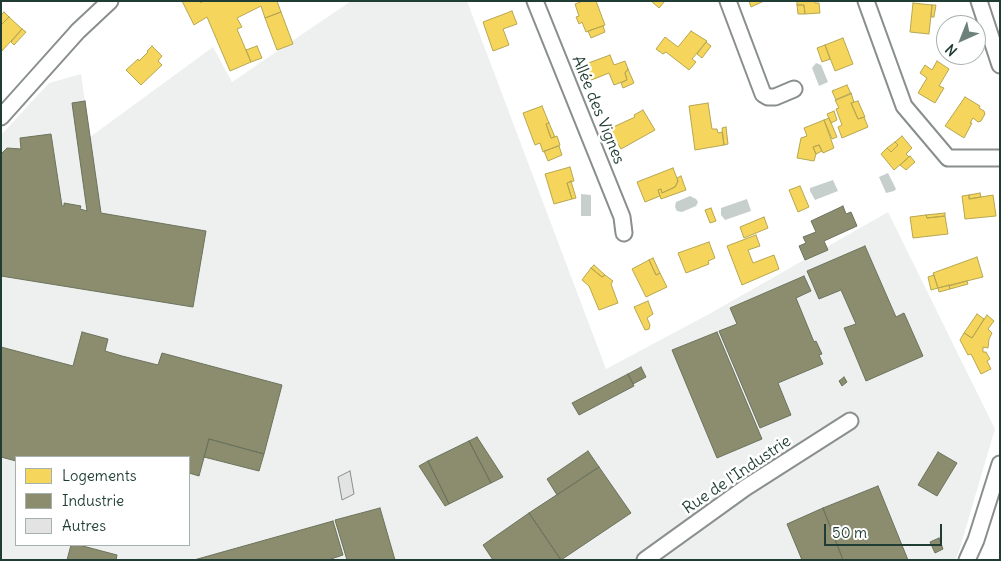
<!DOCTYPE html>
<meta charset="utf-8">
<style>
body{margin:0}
#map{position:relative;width:1001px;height:561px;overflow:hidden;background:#fff;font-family:Delius,sans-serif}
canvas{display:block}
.frame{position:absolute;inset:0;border:2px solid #1f3d34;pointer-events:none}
.legend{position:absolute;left:15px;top:456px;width:175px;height:90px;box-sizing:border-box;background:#fff;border:1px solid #a5b1ae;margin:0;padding:6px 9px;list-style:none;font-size:15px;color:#1f3d34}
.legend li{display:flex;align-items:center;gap:10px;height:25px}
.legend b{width:25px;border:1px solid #a5b1ae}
.north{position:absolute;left:936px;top:15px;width:50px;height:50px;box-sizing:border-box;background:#fff;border:1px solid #a5b1ae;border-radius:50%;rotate:224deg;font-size:14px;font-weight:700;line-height:20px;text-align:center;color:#1f3d34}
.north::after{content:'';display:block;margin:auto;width:18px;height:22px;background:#6d817b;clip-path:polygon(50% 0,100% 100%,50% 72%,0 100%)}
.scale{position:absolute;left:824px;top:524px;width:118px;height:22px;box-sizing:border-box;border:2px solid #1f3d34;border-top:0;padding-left:6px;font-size:15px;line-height:18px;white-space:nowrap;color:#1f3d34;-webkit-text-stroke:4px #fff;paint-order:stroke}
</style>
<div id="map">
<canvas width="1001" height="561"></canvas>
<div class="frame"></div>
<ul class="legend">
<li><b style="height:14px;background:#f6d55c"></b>Logements</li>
<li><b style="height:14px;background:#8c8c6e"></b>Industrie</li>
<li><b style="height:14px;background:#e2e3e2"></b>Autres</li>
</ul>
<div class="north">N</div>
<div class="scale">50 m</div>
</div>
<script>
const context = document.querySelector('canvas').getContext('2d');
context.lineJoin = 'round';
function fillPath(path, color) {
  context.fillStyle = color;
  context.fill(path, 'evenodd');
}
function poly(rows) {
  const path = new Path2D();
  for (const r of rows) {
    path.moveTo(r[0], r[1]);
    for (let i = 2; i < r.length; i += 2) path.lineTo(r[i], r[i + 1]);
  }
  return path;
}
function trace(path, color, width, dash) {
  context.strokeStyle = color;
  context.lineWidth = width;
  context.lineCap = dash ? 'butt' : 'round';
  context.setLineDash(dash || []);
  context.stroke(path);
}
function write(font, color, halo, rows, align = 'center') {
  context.font = font + ' Delius,sans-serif';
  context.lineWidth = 5;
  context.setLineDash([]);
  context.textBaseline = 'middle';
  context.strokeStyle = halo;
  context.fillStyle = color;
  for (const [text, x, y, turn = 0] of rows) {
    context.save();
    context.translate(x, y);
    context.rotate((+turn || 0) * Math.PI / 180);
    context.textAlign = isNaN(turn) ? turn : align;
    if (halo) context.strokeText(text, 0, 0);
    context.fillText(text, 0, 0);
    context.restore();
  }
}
fillPath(poly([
 [351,1,467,1,606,369,711,313,888,212,995,429,959,551,955,560,1,560,1,135,49,83,81,74,90,137,213,47,232,82],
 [16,457,189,457,189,545,16,545]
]), '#edf0ef');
fillPath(poly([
 [816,63,821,65,828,82,819,86,812,68],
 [888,173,896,189,894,191,886,193,879,177],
 [833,180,838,191,815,200,810,191,810,188],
 [581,194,591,195,591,216,581,216],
 [690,196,696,199,698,202,696,206,682,212,677,211,675,207,676,202],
 [747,199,751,211,725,220,721,215,721,208]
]), '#c7cfcd');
const homes = poly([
 [182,1,200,1,201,3,203,1,277,1,281,12,265,18,261,6,237,18,242,27,237,29,251,62,230,71,207,17,194,25,182,1],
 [583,1,596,1,605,25,586,32,582,22,579,24,576,17,579,16,575,4,583,1],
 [651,1,665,1,659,8,651,1],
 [749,1,764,1,751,7,749,1],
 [797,1,814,1,815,3,819,3,820,13,805,14,804,5,797,5,797,1],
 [913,3,932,5,929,34,910,32,913,3],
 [797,5,804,5,805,14,798,14,797,5],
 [932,5,936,5,934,17,931,17,932,5],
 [512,11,517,24,503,29,509,45,493,51,483,22,512,11],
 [4,12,9,17,1,25,1,15,4,12],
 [281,12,293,44,277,50,265,18,281,12],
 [9,17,22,29,1,52,1,25,9,17],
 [603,26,605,32,591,38,588,31,603,26],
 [22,29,26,32,14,45,11,42,22,29],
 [691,31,707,41,692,59,696,62,689,70,666,52,663,54,656,49,665,37,678,47,691,31],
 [843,38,853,64,835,71,825,45,843,38],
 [706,42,711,46,702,58,697,54,706,42],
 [825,45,830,59,822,62,817,48,825,45],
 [152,46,162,56,158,61,162,65,141,85,126,70,138,59,139,61,148,52,147,51,152,46],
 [257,46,262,58,251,62,246,50,257,46],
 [610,55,614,65,625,61,628,69,625,73,627,80,614,85,609,73,589,81,583,65,610,55],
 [937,61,949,69,939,86,944,88,935,103,918,93,927,78,920,73,925,65,932,70,937,61],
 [628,69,634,83,623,88,621,83,627,80,625,73,628,69],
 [847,85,851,94,836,100,832,91,847,85],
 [851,93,854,102,851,103,858,119,864,117,868,127,842,138,838,127,842,125,836,109,839,108,835,100,851,93],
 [965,97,980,106,979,108,984,111,985,114,981,121,978,122,973,118,970,123,972,123,964,138,945,126,965,97],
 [858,101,865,117,858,119,851,103,858,101],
 [708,103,712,129,717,129,718,133,722,132,724,145,695,150,689,106,708,103],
 [542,106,549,123,546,124,551,138,557,136,560,145,543,152,540,143,535,145,523,113,542,106],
 [643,110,655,130,621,149,609,129,635,117,634,115,643,110],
 [834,111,837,120,831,123,827,114,834,111],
 [829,118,837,137,832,139,824,120,829,118],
 [824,120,834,148,823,153,819,145,813,147,816,154,814,161,797,158,801,138,807,136,804,128,824,120],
 [549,123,555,137,551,138,546,124,549,123],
 [726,127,728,144,724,145,722,128,726,127],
 [902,136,912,148,906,154,909,157,894,170,881,154,887,148,891,152,898,145,895,142,902,136],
 [895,142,898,145,891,152,887,148,895,142],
 [819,145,822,151,816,154,813,147,819,145],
 [559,146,562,155,548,161,544,151,559,146],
 [910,156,915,162,906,170,900,165,910,156],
 [570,167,574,181,567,183,572,199,554,204,545,174,570,167],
 [673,168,678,181,675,187,662,193,661,189,658,190,660,196,645,202,637,182,673,168],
 [681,176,686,190,661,199,658,190,661,189,662,193,675,187,678,181,677,178,681,176],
 [571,181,576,198,572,199,567,183,571,181],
 [800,186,809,207,798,212,789,190,800,186],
 [980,193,981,197,969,199,969,195,980,193],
 [969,195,969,199,993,195,996,216,965,219,962,196,969,195],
 [711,208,716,221,710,223,705,210,711,208],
 [945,213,945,216,927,218,926,215,945,213],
 [926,215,927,218,945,216,948,234,913,238,910,217,926,215],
 [764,217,768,228,744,238,740,227,764,217],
 [756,235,760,246,748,250,753,263,774,255,779,269,742,285,727,246,756,235],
 [709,242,715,258,708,261,709,264,686,273,678,253,709,242],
 [977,257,983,277,938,288,933,273,977,257],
 [653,258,660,273,656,275,649,260,653,258],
 [649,260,656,275,660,273,667,287,646,297,632,269,649,260],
 [594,265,605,275,602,277,591,268,594,265],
 [591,268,602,277,605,275,613,281,611,284,618,303,599,310,589,286,582,280,591,268],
 [934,275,938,288,931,290,928,277,934,275],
 [967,281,968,284,950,289,949,286,967,281],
 [949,285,950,289,939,292,938,288,949,285],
 [648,301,653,314,647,318,650,325,649,329,645,330,634,307,648,301],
 [977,314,984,319,972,338,964,333,977,314],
 [987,315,994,321,988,329,992,333,989,339,988,348,983,347,983,352,986,352,990,359,987,361,991,369,981,374,971,354,968,355,960,340,964,333,972,338,987,315]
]);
fillPath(homes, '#f6d55c');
trace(homes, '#b6a750', 1);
const industry = poly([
 [85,101,101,213,206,231,193,307,1,276,1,154,7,148,21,149,20,138,51,134,62,206,64,206,64,203,81,206,80,209,87,211,72,103,85,101],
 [843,206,846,214,851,212,857,226,824,241,828,250,805,260,799,246,806,243,803,237,816,232,811,221,843,206],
 [865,246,896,317,904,313,923,356,866,381,844,328,856,324,841,290,819,299,807,271,865,246],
 [804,276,811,291,796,298,814,342,816,341,822,354,819,355,823,364,778,383,791,415,760,428,719,331,737,324,730,308,804,276],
 [82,332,108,339,105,351,122,356,158,365,162,353,282,385,264,454,209,439,199,476,189,473,189,457,16,457,16,461,1,457,1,347,73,366,82,332],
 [717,332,762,439,717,458,672,350,717,332],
 [641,367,646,377,633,384,628,374,641,367],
 [628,374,634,386,579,415,572,403,628,374],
 [844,377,847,382,842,386,839,381,844,377],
 [477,437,503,477,491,483,469,441,477,437],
 [209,439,264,454,259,471,204,457,209,439],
 [469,441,491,483,449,504,428,461,469,441],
 [588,451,599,467,557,495,547,479,588,451],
 [938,452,957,463,937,496,918,485,938,452],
 [768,455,771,460,764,464,761,459,768,455],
 [428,461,449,504,445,506,419,466,428,461],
 [599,467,631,513,561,560,529,513,599,467],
 [878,486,908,560,843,560,823,508,878,486],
 [380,508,395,560,347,560,335,520,380,508],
 [823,508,843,560,802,560,787,524,823,508],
 [529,513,561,560,493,560,483,545,529,513],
 [333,521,343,555,328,560,194,560,333,521],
 [939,538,943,549,935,553,930,542,939,538],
 [71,545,79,545,117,555,116,560,67,560,71,545]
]);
fillPath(industry, '#8c8c6e');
trace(industry, '#6b745d', 1);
const building = poly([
 [350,471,354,494,342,500,338,477,350,471]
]);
fillPath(building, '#e2e3e2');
trace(building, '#898f8d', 1);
const street = poly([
 [535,1,622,217,624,233],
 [728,1,763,94,768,97,775,97,794,89],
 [866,1,904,106,948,158,1000,158],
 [979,1,1000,65],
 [1,117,78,31,110,1],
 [645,560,745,488,850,421],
 [967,560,976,540,1000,464]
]);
trace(street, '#898f8d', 19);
trace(street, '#fff', 15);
write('16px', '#1f3d34', '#fff', [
 ["Allée des Vignes",598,110,68],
 ["Rue de l'Industrie",737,475,-34]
]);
</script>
